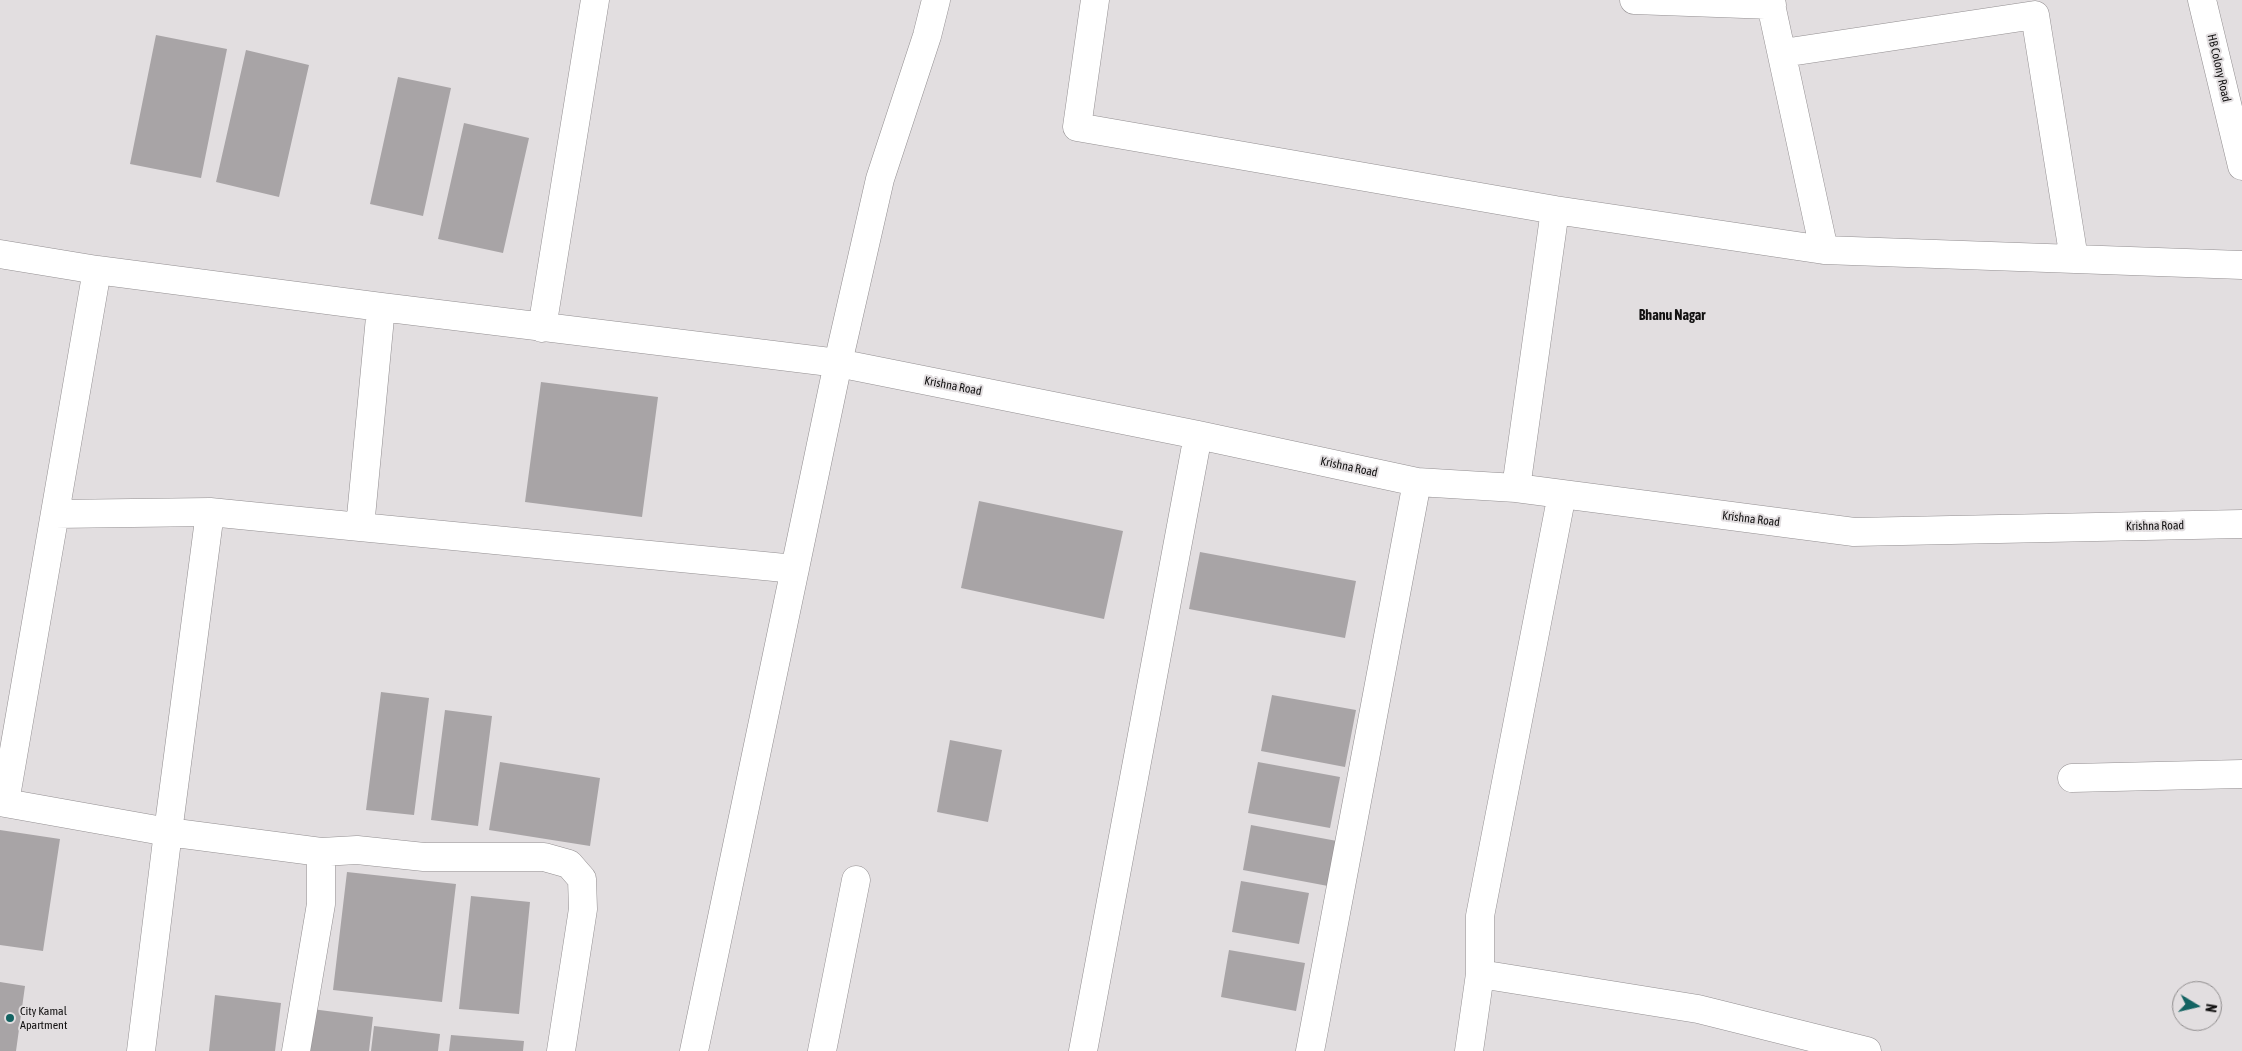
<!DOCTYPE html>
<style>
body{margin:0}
#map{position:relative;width:2242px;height:1051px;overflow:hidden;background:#e2dee0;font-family:"Asap Condensed",sans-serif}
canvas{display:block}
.north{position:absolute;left:2172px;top:981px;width:50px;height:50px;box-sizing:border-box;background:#e2dee0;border:1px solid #8f8c8d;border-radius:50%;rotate:99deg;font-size:14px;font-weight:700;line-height:20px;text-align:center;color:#121111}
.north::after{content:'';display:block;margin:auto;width:18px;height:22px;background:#136362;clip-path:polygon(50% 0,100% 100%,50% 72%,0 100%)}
</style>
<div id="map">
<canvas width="2242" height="1051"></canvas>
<div class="north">N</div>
</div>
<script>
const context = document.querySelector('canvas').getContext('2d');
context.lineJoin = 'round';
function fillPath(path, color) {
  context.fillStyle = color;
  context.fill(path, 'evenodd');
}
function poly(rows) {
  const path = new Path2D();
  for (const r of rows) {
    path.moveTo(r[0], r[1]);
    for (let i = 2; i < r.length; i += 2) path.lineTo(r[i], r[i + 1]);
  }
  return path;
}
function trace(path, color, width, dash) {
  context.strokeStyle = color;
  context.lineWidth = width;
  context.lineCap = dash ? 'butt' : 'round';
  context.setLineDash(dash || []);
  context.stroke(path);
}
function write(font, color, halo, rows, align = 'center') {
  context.font = font + ' "Asap Condensed",sans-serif';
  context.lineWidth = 4;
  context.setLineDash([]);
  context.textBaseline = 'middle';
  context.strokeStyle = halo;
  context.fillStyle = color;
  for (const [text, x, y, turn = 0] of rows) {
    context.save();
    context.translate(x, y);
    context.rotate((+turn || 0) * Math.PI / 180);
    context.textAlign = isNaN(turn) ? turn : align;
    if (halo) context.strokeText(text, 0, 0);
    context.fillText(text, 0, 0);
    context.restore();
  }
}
fillPath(poly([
 [156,35,227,49,201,178,130,164],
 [246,50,309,65,279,197,216,182],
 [398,77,451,88,423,216,370,204],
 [464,123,529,138,503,253,438,239],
 [541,382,658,397,642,517,525,502],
 [979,501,1123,531,1104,619,961,588],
 [1200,552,1356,581,1345,638,1189,609],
 [381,692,429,698,414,815,366,810],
 [1272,695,1356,710,1345,767,1261,751],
 [445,710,492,716,478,826,431,820],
 [950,740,1002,750,988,822,937,812],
 [500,762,600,778,590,846,489,830],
 [1258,762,1340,777,1330,828,1248,813],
 [1251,825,1337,841,1328,886,1243,870],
 [0,830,60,839,43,951,0,945],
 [347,872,456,884,442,1002,333,990],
 [1241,881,1309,893,1299,944,1232,932],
 [471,896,530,902,519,1014,459,1009],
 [1229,950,1305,963,1296,1011,1221,997],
 [0,982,25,986,16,1051,0,1051],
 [215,995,281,1003,275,1051,209,1051],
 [312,1009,373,1017,369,1051,307,1051],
 [374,1026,440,1034,438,1051,371,1051],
 [451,1035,524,1041,523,1051,449,1051]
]), '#a8a4a6');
const minor = poly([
 [1095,0,1077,127,1555,210,1516,488],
 [1634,0,1772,5],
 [2202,0,2242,166],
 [1783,53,2035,15,2074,259],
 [1555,210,1824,250,1770,0],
 [1824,250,2242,265],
 [0,254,97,270,381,307,838,363,1198,435,1417,482,1516,488,1854,532,2242,524],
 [542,328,595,0],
 [55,514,210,512],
 [360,527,795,569],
 [2072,778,2242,774],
 [0,802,168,832,141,1051],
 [5,802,97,270],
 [321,852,168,832,210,512,360,527,381,307],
 [1480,974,1698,1009,1867,1051],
 [296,1051,321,904,321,852,357,850,424,857,544,857,569,864,582,879,583,909,561,1051],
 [694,1051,838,363,880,179,927,36,936,0],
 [822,1051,856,880],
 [1083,1051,1198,435],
 [1310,1051,1417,482],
 [1469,1051,1480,974,1480,916,1562,494]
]);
trace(minor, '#938f91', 29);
trace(minor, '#fff', 28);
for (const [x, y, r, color] of [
 [10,1018,5,"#136362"]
]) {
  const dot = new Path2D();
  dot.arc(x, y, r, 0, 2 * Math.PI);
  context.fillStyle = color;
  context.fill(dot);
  trace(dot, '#e2dee0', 2);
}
write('12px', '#121111', '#e2dee0', [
 ["HB Colony Road",2219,68,77],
 ["Krishna Road",953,386,11],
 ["Krishna Road",1349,467,12],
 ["Krishna Road",1751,519,7],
 ["Krishna Road",2155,526,-1]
]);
write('12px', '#121111', '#e2dee0', [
 ["City Kamal",20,1011],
 ["Apartment",20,1025]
], 'left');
write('bold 14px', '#121111', '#e2dee0', [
 ["Bhanu Nagar",1672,316]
]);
</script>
